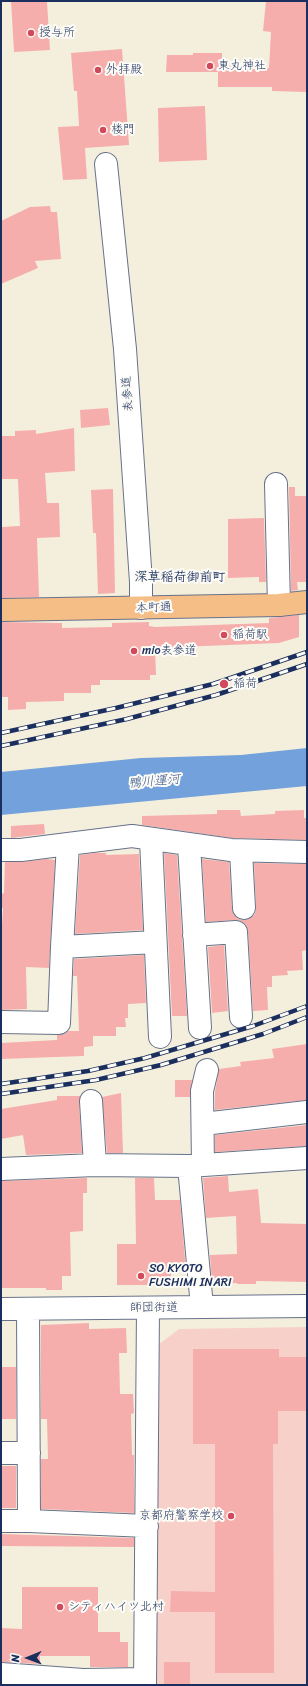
<!DOCTYPE html>
<meta charset="utf-8">
<style>
body{margin:0}
#map{position:relative;width:308px;height:1686px;overflow:hidden;background:#f4efdd;font-family:Sriracha,sans-serif}
canvas{display:block}
.frame{position:absolute;inset:0;border:2px solid #1b2f5e;pointer-events:none}
.north{position:absolute;left:8px;top:1638px;width:40px;height:40px;-webkit-text-stroke:3px #fdfcf7;paint-order:stroke;rotate:269deg;font-size:11px;font-weight:700;line-height:16px;text-align:center;color:#1b2f5e}
.north::after{content:'';display:block;margin:auto;width:14px;height:18px;background:#1b2f5e;clip-path:polygon(50% 0,100% 100%,50% 72%,0 100%)}
</style>
<div id="map">
<canvas width="308" height="1686"></canvas>
<div class="frame"></div>
<div class="north">N</div>
</div>
<script>
const context = document.querySelector('canvas').getContext('2d');
context.lineJoin = 'round';
function fillPath(path, color) {
  context.fillStyle = color;
  context.fill(path, 'evenodd');
}
function poly(rows) {
  const path = new Path2D();
  for (const r of rows) {
    path.moveTo(r[0], r[1]);
    for (let i = 2; i < r.length; i += 2) path.lineTo(r[i], r[i + 1]);
  }
  return path;
}
function trace(path, color, width, dash) {
  context.strokeStyle = color;
  context.lineWidth = width;
  context.lineCap = dash ? 'butt' : 'round';
  context.setLineDash(dash || []);
  context.stroke(path);
}
function write(font, color, halo, rows, align = 'center') {
  context.font = font + ' Sriracha,"Klee One",sans-serif';
  context.lineWidth = 4;
  context.setLineDash([]);
  context.textBaseline = 'middle';
  context.strokeStyle = halo;
  context.fillStyle = color;
  for (const [text, x, y, turn = 0] of rows) {
    context.save();
    context.translate(x, y);
    context.rotate((+turn || 0) * Math.PI / 180);
    context.textAlign = isNaN(turn) ? turn : align;
    if (halo) context.strokeText(text, 0, 0);
    context.fillText(text, 0, 0);
    context.restore();
  }
}
fillPath(poly([
 [307,1327,307,1685,154,1685,154,1348,179,1329]
]), '#f7d0c9');
fillPath(poly([
 [307,748,307,786,1,815,1,772,141,758,241,755]
]), '#72a1db');
fillPath(poly([
 [11,1,47,2,50,50,14,52],
 [266,1,307,1,307,92,272,91,272,87,218,87,218,72,166,72,167,55,193,55,193,53,222,53,222,66,269,68,271,32,263,31],
 [122,49,129,145,85,148,87,179,63,180,58,127,79,126,77,91,74,91,71,53],
 [205,106,207,160,159,162,158,108],
 [50,206,51,212,57,212,61,259,35,261,38,268,1,284,1,221,30,207],
 [108,408,110,425,81,428,80,410],
 [74,428,75,471,45,473,47,503,59,503,60,537,37,538,39,597,1,598,2,527,20,526,18,479,1,479,1,436,15,436,15,431,36,430,36,434],
 [289,487,295,487,295,496,307,496,307,582,297,582,298,590,291,591],
 [113,489,115,593,98,594,96,533,93,533,91,490],
 [264,518,266,582,259,582,259,577,228,578,228,519],
 [299,615,299,637,279,643,155,648,156,675,150,675,150,680,100,680,100,685,91,685,91,693,64,693,64,701,26,702,26,709,8,710,8,697,1,697,1,622,62,623,62,628,112,627,112,623,149,622,149,626,155,627,269,623,269,618],
 [217,810,240,810,241,816,275,814,275,811,304,810,304,818,307,818,307,840,232,838,142,825,142,816,217,814],
 [44,824,45,834,11,838,11,826],
 [95,853,106,853,106,855,139,854,143,930,75,934,80,855],
 [164,853,177,855,187,1016,172,1016],
 [46,859,55,860,49,968,26,967,27,1009,1,1010,1,942,3,908,1,908,1,894,4,893,5,862,22,862],
 [202,859,229,862,232,909,234,915,238,919,244,920,251,918,255,914,256,908,254,863,307,864,307,950,302,951,303,970,287,971,288,975,272,976,272,987,267,987,268,1010,253,1011,248,931,246,925,241,921,236,920,206,922],
 [224,945,228,1011,212,1013,208,947],
 [144,955,146,1003,128,1004,128,1018,125,1018,126,1027,116,1027,116,1036,93,1036,93,1046,84,1047,84,1056,1,1059,1,1043,57,1040,57,1035,65,1034,68,1031,79,1031,77,976,73,976,74,959],
 [307,1044,307,1100,215,1110,215,1092,219,1069,241,1066,240,1062,274,1058,272,1049],
 [175,1080,192,1080,190,1097,175,1097],
 [121,1093,123,1153,107,1153,102,1097],
 [57,1096,80,1096,79,1102,82,1153,26,1155,23,1135,1,1139,1,1109,57,1100],
 [307,1125,307,1146,215,1152,215,1135],
 [228,1176,229,1192,258,1189,261,1223,307,1224,307,1282,256,1281,256,1284,237,1284,237,1283,212,1284,210,1255,237,1254,236,1216,206,1218,203,1178],
 [87,1178,87,1193,83,1193,83,1231,70,1232,71,1276,62,1276,62,1290,46,1290,46,1288,1,1288,1,1181],
 [135,1178,154,1178,155,1200,180,1200,186,1271,171,1271,171,1285,117,1285,117,1244,136,1244],
 [89,1323,89,1329,126,1328,127,1353,119,1353,120,1394,133,1394,134,1413,131,1414,132,1455,134,1455,134,1513,41,1509,41,1459,48,1459,47,1419,41,1419,41,1325],
 [193,1349,279,1349,279,1357,307,1357,306,1411,278,1411,278,1444,273,1444,274,1673,215,1673,215,1612,170,1612,171,1591,215,1592,215,1444,193,1444],
 [1,1367,16,1367,16,1419,1,1419],
 [1,1466,16,1466,16,1508,1,1508],
 [1,1534,134,1538,134,1547,1,1546],
 [22,1587,98,1587,98,1632,120,1632,120,1642,128,1642,128,1667,90,1667,90,1656,40,1656,40,1664,1,1662,1,1628,22,1629],
 [164,1662,190,1662,190,1685,164,1685]
]), '#f5aeab');
const minor = poly([
 [106,164,125,349,141,582,141,608],
 [276,484,279,605],
 [151,840,160,1037],
 [189,845,200,1028],
 [1,850,21,850,68,844],
 [241,851,244,908],
 [194,935,236,932,241,1017],
 [62,947,68,844,132,836,231,850,307,852],
 [1,1022,59,1023,62,947,155,942],
 [91,1101,95,1165],
 [203,1124,307,1112],
 [203,1165,202,1091,207,1070],
 [189,1166,202,1307],
 [1,1169,95,1165,189,1166,307,1158],
 [1,1309,307,1306],
 [28,1309,29,1521],
 [1,1453,29,1453],
 [1,1521,29,1521,147,1526],
 [1,1674,83,1680,145,1679],
 [145,1685,148,1308]
]);
const major = poly([
 [1,610,279,605,307,602]
]);
trace(minor, '#67728a', 24);
trace(major, '#67728a', 24);
trace(minor, '#fff', 22);
trace(major, '#f6be87', 22);
const rail = poly([
 [1,733,116,708,213,684,307,652],
 [1,746,127,719,216,695,307,664],
 [1,1084,88,1071,145,1058,253,1026,307,1006],
 [1,1094,96,1080,161,1065,263,1034,307,1017]
]);
trace(rail, '#1b2f5e', 4.5);
trace(rail, '#fdfcf7', 3, [9]);
for (const [x, y, r, color] of [
 [31,33,4,"#d1495b"],
 [210,66,4,"#d1495b"],
 [98,70,4,"#d1495b"],
 [103,130,4,"#d1495b"],
 [224,635,4,"#d1495b"],
 [134,651,4,"#d1495b"],
 [224,684,5,"#d1495b"],
 [141,1276,4,"#d1495b"],
 [231,1516,4,"#d1495b"],
 [60,1607,4,"#d1495b"]
]) {
  const dot = new Path2D();
  dot.arc(x, y, r, 0, 2 * Math.PI);
  context.fillStyle = color;
  context.fill(dot);
  trace(dot, '#fdfcf7', 1.5);
}
write('12px', '#1b2f5e', '#fdfcf7', [
 ["授与所",39,33],
 ["東丸神社",218,66],
 ["外拝殿",106,70],
 ["楼門",111,130],
 ["稲荷駅",232,635],
 ["mio表参道",142,651],
 ["稲荷",233,684],
 ["SO KYOTO",149,1269],
 ["FUSHIMI INARI",149,1283],
 ["京都府警察学校",223,1516,"right"],
 ["シティハイツ北村",68,1607]
], 'left');
write('12px', '#1b2f5e', '#fdfcf7', [
 ["表参道",128,394,-94],
 ["本町通",154,608,-2],
 ["師団街道",154,1308]
]);
write('bold 13px', '#1b2f5e', '#fdfcf7', [
 ["深草稲荷御前町",180,578]
]);
write('italic 13px', '#39578a', '#fdfcf7', [
 ["鴨川運河",154,782,-5]
]);
</script>
